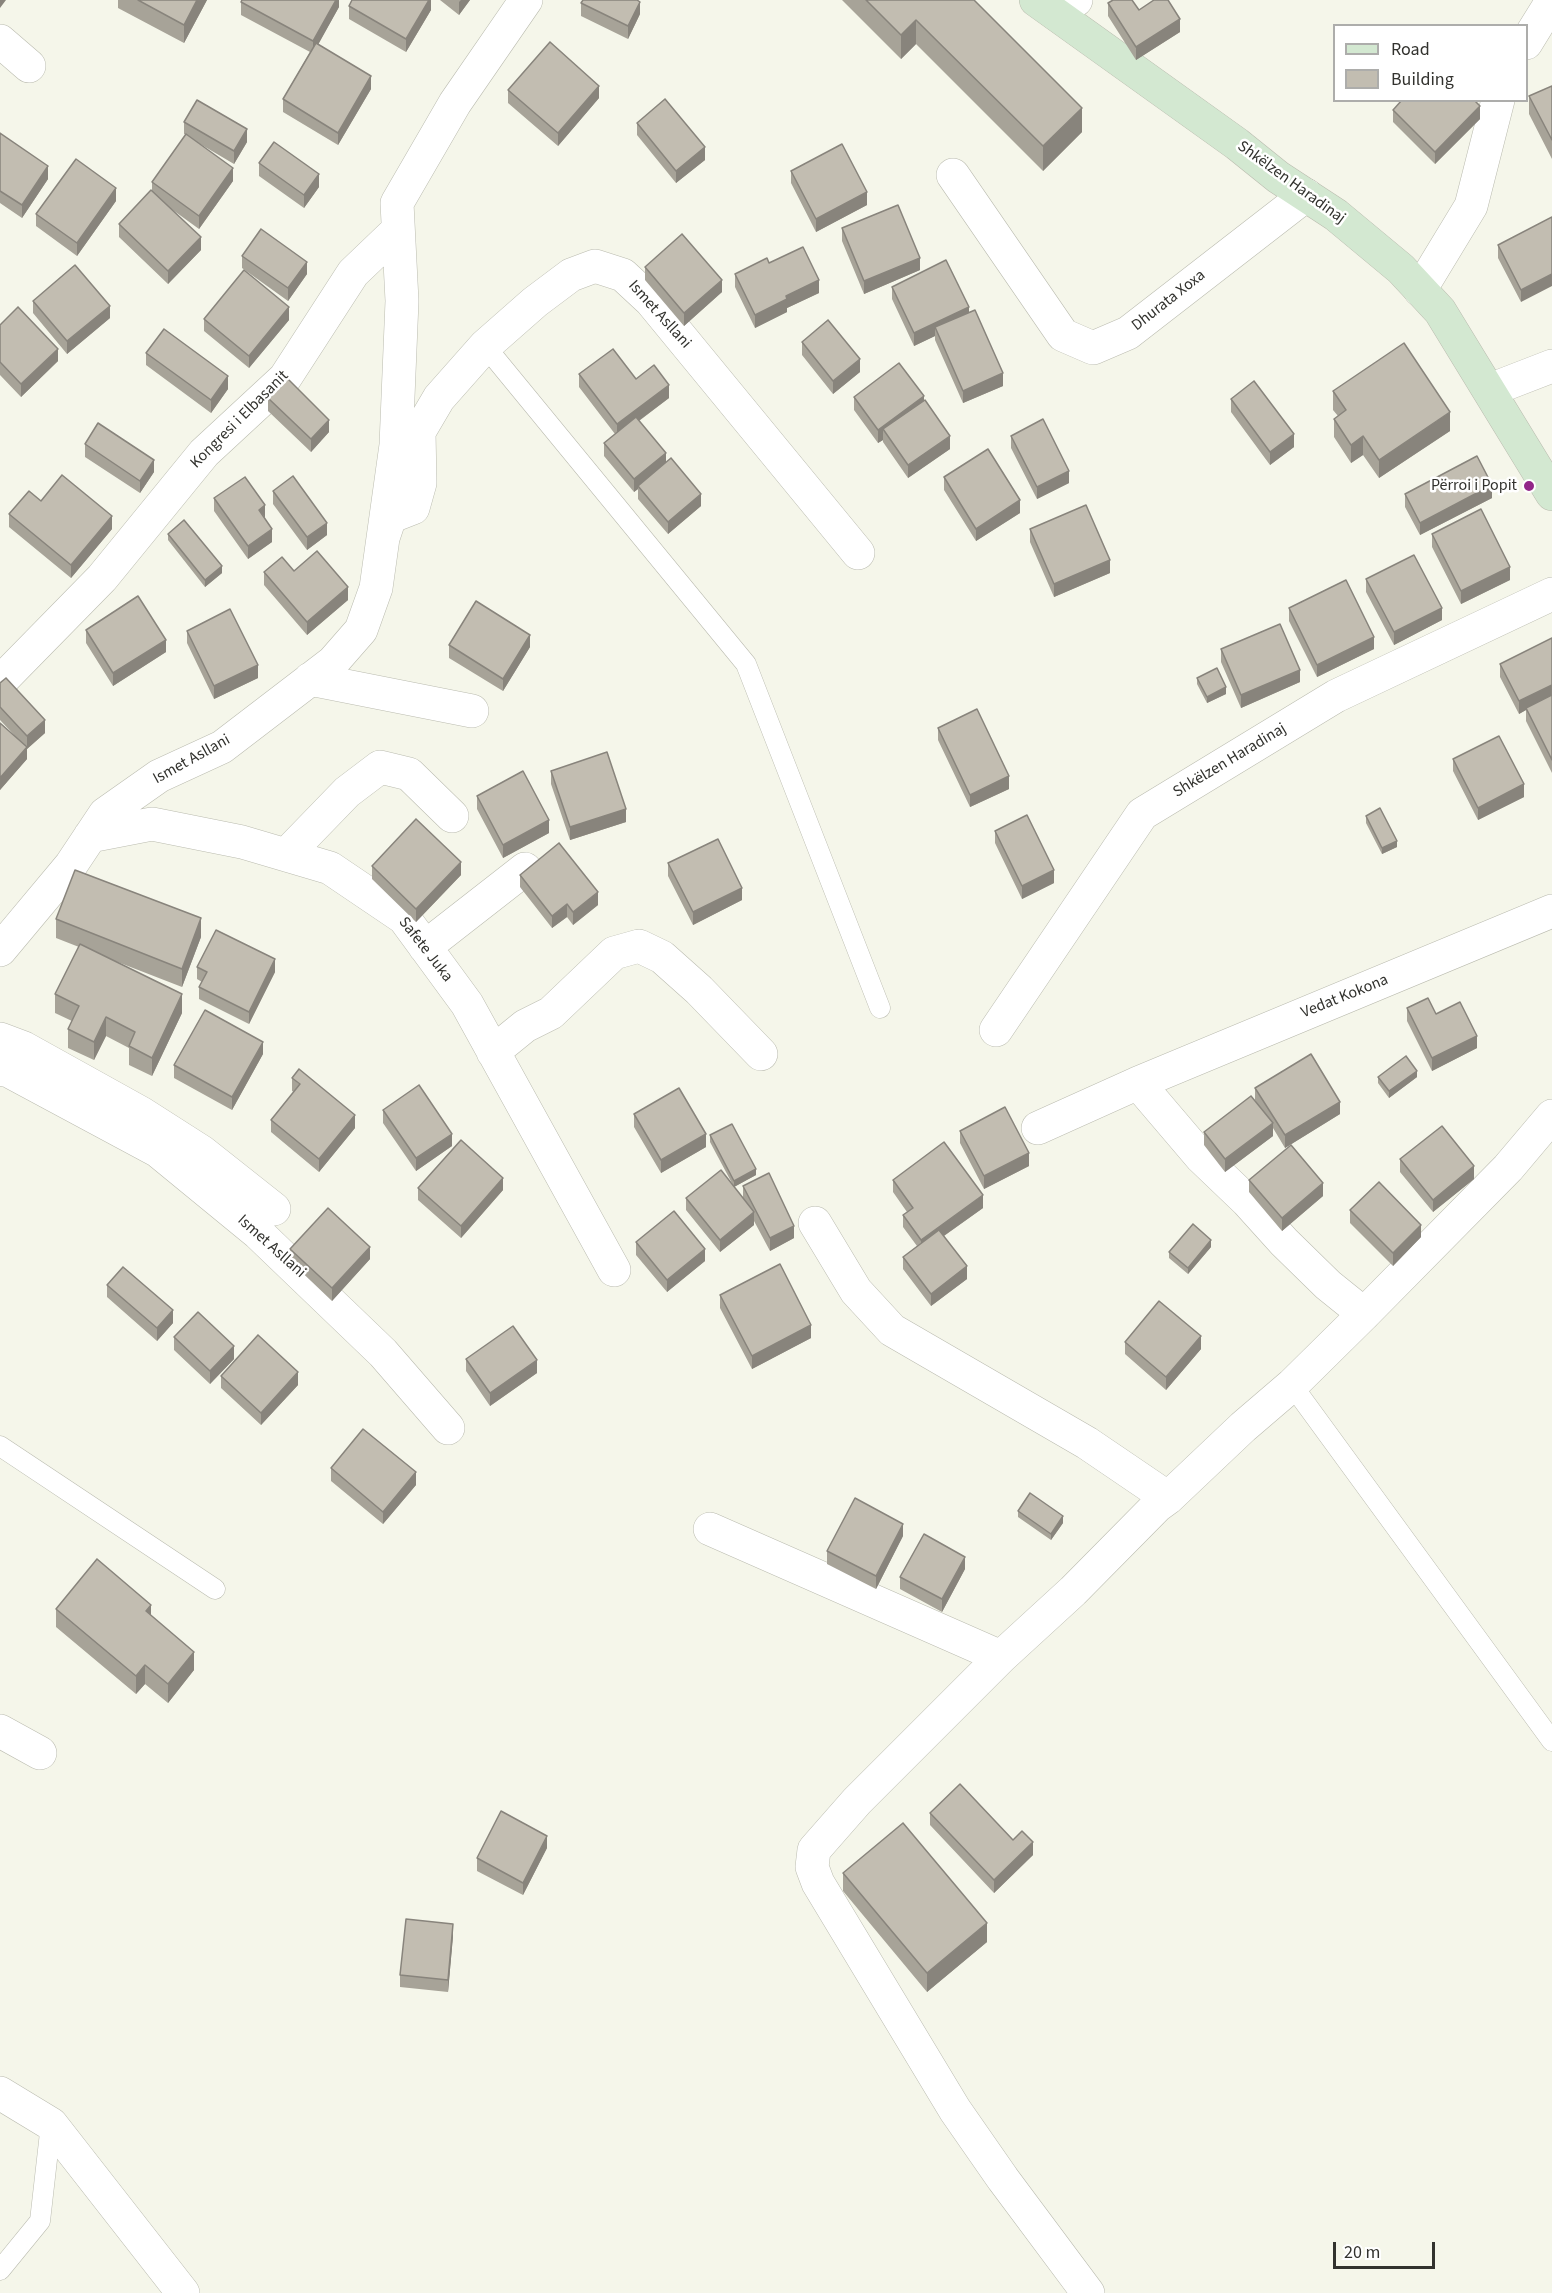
<!DOCTYPE html>
<meta charset="utf-8">
<style>
body{margin:0}
#map{position:relative;width:1552px;height:2293px;overflow:hidden;background:#f5f6ea;font-family:"Source Sans 3",sans-serif}
canvas{display:block}
.legend{position:absolute;left:1333px;top:24px;width:195px;height:78px;box-sizing:border-box;background:#fff;border:2px solid #adadab;margin:0;padding:8px 10px;list-style:none;font-size:18px;color:#32322e}
.legend li{display:flex;align-items:center;gap:12px;height:30px}
.legend b{width:30px;border:2px solid #adadab}
.scale{position:absolute;left:1333px;top:2242px;width:102px;height:27px;box-sizing:border-box;border:3px solid #32322e;border-top:0;padding-left:8px;font-size:18px;line-height:21px;white-space:nowrap;color:#32322e;-webkit-text-stroke:4px #fff;paint-order:stroke}
</style>
<div id="map">
<canvas width="1552" height="2293"></canvas>
<ul class="legend">
<li><b style="height:8px;background:#d3e8d1"></b>Road</li>
<li><b style="height:16px;background:#c2bdb1"></b>Building</li>
</ul>
<div class="scale">20 m</div>
</div>
<script>
const context = document.querySelector('canvas').getContext('2d');
context.lineJoin = 'round';
function poly(rows) {
  const path = new Path2D();
  for (const r of rows) {
    path.moveTo(r[0], r[1]);
    for (let i = 2; i < r.length; i += 2) path.lineTo(r[i], r[i + 1]);
  }
  return path;
}
function trace(path, color, width, dash) {
  context.strokeStyle = color;
  context.lineWidth = width;
  context.lineCap = dash ? 'butt' : 'round';
  context.setLineDash(dash || []);
  context.stroke(path);
}
function fillPath(path, color) {
  context.fillStyle = color;
  context.fill(path, 'evenodd');
}
function write(font, color, halo, rows, align = 'center') {
  context.font = font + ' "Source Sans 3",sans-serif';
  context.lineWidth = 5;
  context.setLineDash([]);
  context.textBaseline = 'middle';
  context.strokeStyle = halo;
  context.fillStyle = color;
  for (const [text, x, y, turn = 0] of rows) {
    context.save();
    context.translate(x, y);
    context.rotate((+turn || 0) * Math.PI / 180);
    context.textAlign = isNaN(turn) ? turn : align;
    if (halo) context.strokeText(text, 0, 0);
    context.fillText(text, 0, 0);
    context.restore();
  }
}
const lane = poly([
 [485,346,746,664,880,1008],
 [1292,1385,1552,1741],
 [0,1446,215,1589],
 [0,2270,40,2221,51,2124]
]);
const street = poly([
 [1055,13,1076,0],
 [0,41,29,66],
 [1526,43,1552,1],
 [953,175,1063,335,1093,348,1128,333,1306,195],
 [1420,290,1471,206,1498,100],
 [1490,390,1552,366],
 [383,538,390,517,413,508,420,483,419,432,439,398,485,346,535,302,571,275,595,266,623,275,651,301,858,553],
 [310,679,472,711],
 [0,682,102,578,204,453,285,378,353,273,398,230],
 [90,836,152,824,242,842,330,868,404,918,467,1004,614,1270],
 [286,855,347,792,380,767,409,774,452,816],
 [425,947,525,869],
 [0,950,71,865,105,814,159,776,222,747,333,662,361,630,376,588,396,445,402,301,397,203,455,103,526,0],
 [996,1030,1142,814,1336,696,1552,594],
 [0,1039,24,1048,141,1113,202,1152,274,1209],
 [493,1052,525,1026,551,1013,614,953,639,946,662,957,699,990,761,1054],
 [0,1069,9,1071,158,1151,258,1233,383,1353,448,1428],
 [1138,1083,1201,1157,1247,1201,1284,1242,1328,1285,1364,1314],
 [1038,1128,1138,1083,1552,911],
 [815,1223,856,1291,892,1330,1087,1443,1168,1498],
 [710,1529,1001,1657],
 [0,1731,40,1753],
 [0,2093,51,2124,183,2293],
 [1088,2293,1003,2179,955,2110,818,1883,812,1867,814,1850,857,1801,1001,1657,1073,1591,1157,1506,1168,1498,1243,1427,1292,1385,1364,1314,1508,1168,1552,1116]
]);
const secondary = poly([
 [1036,0,1237,144,1278,177,1336,215,1401,269,1440,311,1552,494]
]);
trace(lane, '#babbaf', 21);
trace(street, '#babbaf', 34);
trace(secondary, '#babbaf', 34);
trace(lane, '#fff', 20);
trace(street, '#fff', 33);
trace(secondary, '#d3e8d1', 33);
fillPath(poly([
 [118,0,207,0,184,43,118,8],
 [339,0,339,7,318,44,371,89,338,145,283,112,283,99,310,52,241,15,241,2],
 [431,0,431,10,406,52,349,19,349,6],
 [440,0,470,0,459,15],
 [842,0,974,0,1082,132,1043,171,916,44,901,59],
 [581,3,640,14,628,39,581,16],
 [1108,3,1139,10,1180,32,1136,60,1108,16],
 [1552,86,1552,159,1529,114,1529,96],
 [508,90,599,98,558,146,508,103],
 [1393,110,1480,119,1435,164,1393,122],
 [184,122,247,142,234,164,195,141,233,181,199,229,170,208,201,250,168,284,119,237,119,224,152,191,152,182,186,135,184,134],
 [637,123,705,160,676,183,637,135],
 [0,133,48,179,22,218,0,203],
 [259,163,319,187,304,208,259,176],
 [791,171,867,205,816,232,791,183],
 [116,201,77,256,36,226,36,214],
 [1552,217,1521,302,1498,258,1498,245],
 [842,228,920,270,864,294,842,241],
 [242,256,307,274,288,301,242,268],
 [769,263,819,293,787,308,787,312,755,328,735,287,735,274],
 [645,267,722,292,684,326,645,280],
 [892,287,969,313,1003,386,963,403,935,340,935,336,914,346,892,299],
 [33,301,110,318,67,354,33,313],
 [204,319,289,320,249,368,204,331],
 [0,325,58,361,21,397,0,375],
 [802,342,860,372,833,394,802,355],
 [146,353,228,389,211,413,146,365],
 [579,374,636,379,669,398,639,421,666,462,701,506,668,534,638,499,638,489,634,492,604,456,604,443,615,434,579,387],
 [1333,391,1450,431,1379,478,1363,455,1351,463,1334,437,1334,419,1338,416,1333,410],
 [854,397,924,401,950,449,908,478,883,442,883,440,878,443,854,410],
 [268,398,329,432,311,452,268,411],
 [1231,399,1294,447,1270,465,1231,412],
 [1011,436,1069,483,1037,499,1011,448],
 [85,444,154,472,140,493,85,457],
 [944,477,1020,513,976,541,944,490],
 [273,491,327,535,307,550,273,504],
 [1405,494,1492,498,1420,535,1405,507],
 [214,498,272,542,248,559,214,511],
 [41,501,112,529,71,578,9,527,9,514],
 [1030,529,1110,573,1054,597,1030,542],
 [168,534,222,573,205,587,168,540],
 [1432,534,1510,580,1461,604,1432,547],
 [294,571,348,600,307,635,264,585,264,572],
 [1366,579,1442,620,1394,645,1366,592],
 [1289,608,1374,649,1317,677,1289,621],
 [86,630,166,652,113,686,86,643],
 [187,631,258,678,214,699,187,643],
 [1552,638,1552,773,1526,721,1526,710,1519,714,1500,677,1500,664],
 [449,645,530,647,503,691,449,658],
 [1221,649,1300,682,1241,708,1221,662],
 [1197,678,1226,694,1207,703,1197,684],
 [0,683,45,733,27,749,27,759,0,790,0,723,18,739,0,720],
 [938,728,1009,789,970,807,938,740],
 [1453,759,1524,797,1478,820,1453,771],
 [551,771,626,822,570,840,551,784],
 [477,796,549,833,503,858,477,809],
 [1366,816,1397,847,1382,854,1366,823],
 [995,831,1054,883,1022,899,995,843],
 [668,863,742,900,693,925,668,876],
 [372,866,461,875,416,922,372,879],
 [520,875,598,905,573,925,567,917,552,928,520,887],
 [56,919,201,937,182,987,115,961,182,1013,152,1076,129,1065,129,1048,106,1036,94,1060,68,1048,68,1029,72,1021,55,1013,55,994,79,947,56,938],
 [197,967,275,972,249,1024,199,999,199,987,202,982,197,979],
 [1407,1008,1436,1014,1477,1048,1432,1071,1407,1021],
 [263,1054,232,1110,174,1078,174,1065],
 [1378,1077,1417,1077,1389,1098,1378,1083],
 [292,1078,355,1128,319,1172,271,1132,271,1120,294,1092,292,1091],
 [1255,1088,1340,1114,1285,1148,1273,1128,1273,1136,1225,1172,1204,1145,1204,1132,1258,1105,1255,1100],
 [383,1110,452,1146,416,1171,383,1123],
 [634,1114,706,1147,661,1173,634,1127],
 [960,1131,1029,1166,984,1189,960,1143],
 [710,1135,756,1175,734,1187,743,1198,743,1186,794,1238,770,1251,754,1221,754,1225,720,1252,686,1210,686,1198,734,1187,710,1142],
 [1400,1159,1474,1179,1433,1212,1400,1172],
 [893,1180,983,1208,944,1236,967,1279,931,1306,903,1269,903,1257,917,1246,903,1227,903,1215,907,1212,893,1192],
 [1249,1180,1323,1196,1282,1231,1249,1192],
 [418,1188,503,1190,461,1238,418,1200],
 [1350,1210,1421,1237,1393,1266,1350,1223],
 [636,1242,705,1261,667,1292,636,1255],
 [1211,1247,1188,1274,1169,1258,1169,1252],
 [290,1249,370,1259,332,1301,290,1261],
 [107,1285,173,1323,157,1341,107,1297],
 [720,1295,811,1338,752,1369,720,1308],
 [174,1337,234,1359,210,1384,174,1350],
 [1125,1342,1201,1349,1166,1390,1125,1354],
 [466,1359,537,1373,490,1406,466,1371],
 [221,1376,298,1385,261,1425,221,1388],
 [331,1468,416,1485,383,1524,331,1481],
 [1018,1511,1063,1523,1051,1540,1018,1517],
 [903,1536,876,1589,827,1564,827,1551],
 [965,1569,942,1612,900,1589,900,1577],
 [56,1609,151,1616,194,1670,168,1703,145,1684,136,1694,56,1627],
 [930,1813,1013,1840,1033,1855,994,1893,930,1825],
 [547,1848,523,1895,477,1871,477,1858],
 [843,1873,987,1942,927,1992,843,1891],
 [453,1936,448,1992,400,1987,400,1975]
]), '#a7a398');
fillPath(poly([
 [0,0,6,0,0,8],
 [197,0,207,0,184,43,184,25],
 [336,0,339,0,339,7,313,54,313,41],
 [429,0,431,0,431,10,406,52,406,39],
 [461,0,470,0,459,15,459,2],
 [640,2,640,14,628,39,628,26],
 [1180,19,1180,32,1136,60,1136,47],
 [916,20,916,44,901,59,901,35],
 [371,76,371,89,338,145,338,133],
 [599,86,599,98,558,146,558,133],
 [1480,106,1480,119,1435,164,1435,152],
 [1082,108,1082,132,1043,171,1043,146],
 [247,129,247,142,234,164,234,151],
 [705,147,705,160,676,183,676,171],
 [48,166,48,179,22,218,22,205],
 [233,168,233,181,199,229,199,216],
 [319,174,319,187,304,208,304,195],
 [116,188,116,201,77,256,77,243],
 [867,192,867,205,816,232,816,219],
 [201,237,201,250,168,284,168,271],
 [920,258,920,270,864,294,864,281],
 [307,262,307,274,288,301,288,288],
 [1552,274,1552,286,1521,302,1521,290],
 [722,280,722,292,684,326,684,313],
 [819,280,819,293,787,308,787,312,755,328,755,315,786,296],
 [110,306,110,318,67,354,67,341],
 [289,307,289,320,249,368,249,356],
 [969,307,969,319,935,327,935,336,914,346,914,333],
 [58,349,58,361,21,397,21,384],
 [860,359,860,372,833,394,833,381],
 [1003,373,1003,386,963,403,963,391],
 [228,376,228,389,211,413,211,400],
 [669,385,669,398,617,437,617,424],
 [924,396,924,408,883,429,883,440,878,443,878,430],
 [1450,412,1450,431,1379,478,1379,460],
 [329,420,329,432,311,452,311,439],
 [1294,434,1294,447,1270,465,1270,452],
 [950,436,950,449,908,478,908,465],
 [1363,436,1363,455,1351,463,1351,445],
 [666,453,666,466,638,486,638,489,634,492,634,479],
 [154,460,154,472,140,493,140,481],
 [1069,471,1069,483,1037,499,1037,487],
 [1492,485,1492,498,1420,535,1420,523],
 [701,494,701,506,668,534,668,522],
 [1020,500,1020,513,976,541,976,529],
 [265,505,265,518,259,510],
 [112,516,112,529,71,578,71,565],
 [327,523,327,535,307,550,307,537],
 [272,529,272,542,248,559,248,546],
 [1110,560,1110,573,1054,597,1054,584],
 [222,566,222,573,205,587,205,580],
 [1510,567,1510,580,1461,604,1461,591],
 [348,587,348,600,307,635,307,622],
 [1442,608,1442,620,1394,645,1394,632],
 [530,635,530,647,503,691,503,679],
 [1374,637,1374,649,1317,677,1317,665],
 [166,640,166,652,113,686,113,673],
 [258,665,258,678,214,699,214,686],
 [1300,670,1300,682,1241,708,1241,695],
 [1552,685,1552,697,1526,708,1526,710,1519,714,1519,701],
 [1226,687,1226,694,1207,703,1207,697],
 [45,720,45,733,27,749,27,736],
 [27,747,27,759,0,790,0,778],
 [1009,776,1009,789,970,807,970,795],
 [1524,784,1524,797,1478,820,1478,808],
 [626,809,626,822,570,840,570,827],
 [549,820,549,833,503,858,503,845],
 [1397,841,1397,847,1382,854,1382,848],
 [461,862,461,875,416,922,416,909],
 [1054,870,1054,883,1022,899,1022,886],
 [742,888,742,900,693,925,693,912],
 [598,892,598,905,573,925,573,912],
 [567,904,567,917,552,928,552,916],
 [201,918,201,937,182,987,182,969],
 [275,959,275,972,249,1024,249,1012],
 [182,994,182,1013,152,1076,152,1058],
 [106,1017,106,1036,94,1060,94,1042],
 [1477,1036,1477,1048,1432,1071,1432,1058],
 [263,1042,263,1054,232,1110,232,1097],
 [1417,1071,1417,1077,1389,1098,1389,1091],
 [1340,1102,1340,1114,1285,1148,1285,1135],
 [355,1115,355,1128,319,1172,319,1159],
 [1273,1123,1273,1136,1225,1172,1225,1159],
 [452,1134,452,1146,416,1171,416,1158],
 [706,1134,706,1147,661,1173,661,1160],
 [1029,1153,1029,1166,984,1189,984,1176],
 [1474,1166,1474,1179,1433,1212,1433,1200],
 [756,1169,756,1175,734,1187,734,1181],
 [503,1178,503,1190,461,1238,461,1226],
 [1323,1183,1323,1196,1282,1231,1282,1218],
 [983,1195,983,1208,921,1252,921,1240],
 [754,1212,754,1225,720,1252,720,1240],
 [1421,1225,1421,1237,1393,1266,1393,1253],
 [794,1226,794,1238,770,1251,770,1238],
 [1211,1240,1211,1247,1188,1274,1188,1268],
 [370,1247,370,1259,332,1301,332,1288],
 [705,1249,705,1261,667,1292,667,1280],
 [967,1266,967,1279,931,1306,931,1294],
 [173,1310,173,1323,157,1341,157,1328],
 [811,1325,811,1338,752,1369,752,1356],
 [1201,1336,1201,1349,1166,1390,1166,1377],
 [234,1346,234,1359,210,1384,210,1371],
 [537,1360,537,1373,490,1406,490,1393],
 [298,1372,298,1385,261,1425,261,1413],
 [416,1472,416,1485,383,1524,383,1512],
 [1063,1516,1063,1523,1051,1540,1051,1534],
 [903,1524,903,1536,876,1589,876,1576],
 [965,1557,965,1569,942,1612,942,1599],
 [151,1605,151,1624,146,1611],
 [194,1652,194,1670,168,1703,168,1684],
 [145,1665,145,1684,136,1694,136,1676],
 [547,1836,547,1848,523,1895,523,1883],
 [1033,1842,1033,1855,994,1893,994,1880],
 [987,1923,987,1942,927,1992,927,1973],
 [453,1924,453,1936,448,1992,448,1980]
]), '#88847c');
const building = poly([
 [138,0,197,0,184,25,138,0],
 [242,0,336,0,313,41,241,2,242,0],
 [352,0,429,0,406,39,349,6,352,0],
 [583,0,637,0,640,2,628,26,581,3,583,0],
 [866,0,974,0,1082,108,1043,146,916,20,901,35,866,0],
 [1113,0,1132,0,1139,10,1154,0,1168,0,1180,19,1136,47,1108,3,1113,0],
 [550,42,599,86,558,133,508,90,550,42],
 [316,43,371,76,338,133,283,99,316,43],
 [1552,86,1552,140,1529,96,1552,86],
 [665,99,705,147,676,171,637,123,665,99],
 [197,100,247,129,234,151,184,122,197,100],
 [1402,100,1474,100,1480,106,1435,152,1393,110,1402,100],
 [0,133,48,166,22,205,0,191,0,133],
 [186,134,233,168,199,216,152,182,186,134],
 [274,142,319,174,304,195,259,163,274,142],
 [842,144,867,192,816,219,791,171,842,144],
 [76,159,116,188,77,243,36,214,76,159],
 [151,190,201,237,168,271,119,224,151,190],
 [898,205,920,258,864,281,842,228,898,205],
 [1552,217,1552,274,1521,290,1498,245,1552,217],
 [261,229,307,262,288,288,242,256,261,229],
 [682,234,722,280,684,313,645,267,682,234],
 [803,247,819,280,786,296,787,299,755,315,735,274,767,258,769,263,803,247],
 [946,260,969,307,914,333,892,287,946,260],
 [75,265,110,306,67,341,33,301,75,265],
 [244,270,289,307,249,356,204,319,244,270],
 [18,307,58,349,21,384,0,362,0,325,18,307],
 [975,310,1003,373,963,391,935,327,975,310],
 [828,320,860,359,833,381,802,342,828,320],
 [164,329,228,376,211,400,146,353,164,329],
 [1404,343,1450,412,1379,460,1363,436,1351,445,1334,419,1346,410,1333,391,1404,343],
 [613,349,636,379,654,365,669,385,617,424,579,374,613,349],
 [899,363,924,396,878,430,854,397,899,363],
 [287,378,329,420,311,439,268,398,287,378],
 [1254,381,1294,434,1270,452,1231,399,1254,381],
 [925,400,950,436,908,465,883,429,925,400],
 [636,417,666,453,634,479,604,443,636,417],
 [1043,419,1069,471,1037,487,1011,436,1043,419],
 [98,423,154,460,140,481,85,444,98,423],
 [988,449,1020,500,976,529,944,477,988,449],
 [1477,456,1492,485,1420,523,1405,494,1477,456],
 [671,458,701,494,668,522,638,486,671,458],
 [62,475,112,516,71,565,9,514,29,491,41,501,62,475],
 [293,476,327,523,307,537,273,491,293,476],
 [245,477,265,505,259,510,272,529,248,546,214,498,245,477],
 [1086,505,1110,560,1054,584,1030,529,1086,505],
 [1481,509,1510,567,1461,591,1432,534,1481,509],
 [184,520,222,566,205,580,168,534,184,520],
 [317,551,348,587,307,622,264,572,282,557,294,571,317,551],
 [1414,555,1442,608,1394,632,1366,579,1414,555],
 [1346,580,1374,637,1317,665,1289,608,1346,580],
 [138,596,166,640,113,673,86,630,138,596],
 [476,601,530,635,503,679,449,645,476,601],
 [230,609,258,665,214,686,187,631,230,609],
 [1280,624,1300,670,1241,695,1221,649,1280,624],
 [1552,638,1552,685,1519,701,1500,664,1552,638],
 [1217,668,1226,687,1207,697,1197,678,1217,668],
 [6,678,45,720,27,736,0,707,0,683,6,678],
 [1552,695,1552,760,1526,708,1552,695],
 [977,709,1009,776,970,795,938,728,977,709],
 [0,723,27,747,0,778,0,723],
 [1499,736,1524,784,1478,808,1453,759,1499,736],
 [607,752,626,809,570,827,551,771,607,752],
 [523,771,549,820,503,845,477,796,523,771],
 [1380,808,1397,841,1382,848,1366,816,1380,808],
 [1027,815,1054,870,1022,886,995,831,1027,815],
 [416,819,461,862,416,909,372,866,416,819],
 [718,839,742,888,693,912,668,863,718,839],
 [559,843,598,892,573,912,567,904,552,916,520,875,559,843],
 [75,870,201,918,182,969,56,919,75,870],
 [216,930,275,959,249,1012,199,987,207,972,197,967,216,930],
 [80,944,182,994,152,1058,129,1046,135,1032,106,1017,94,1042,68,1029,79,1006,55,994,80,944],
 [1428,998,1436,1014,1460,1002,1477,1036,1432,1058,1407,1008,1428,998],
 [205,1010,263,1042,232,1097,174,1065,205,1010],
 [1311,1054,1340,1102,1285,1135,1255,1088,1311,1054],
 [1406,1056,1417,1071,1389,1091,1378,1077,1406,1056],
 [299,1069,355,1115,319,1159,271,1120,300,1084,292,1078,299,1069],
 [419,1085,452,1134,416,1158,383,1110,419,1085],
 [679,1088,706,1134,661,1160,634,1114,679,1088],
 [1251,1096,1273,1123,1225,1159,1204,1132,1251,1096],
 [1005,1107,1029,1153,984,1176,960,1131,1005,1107],
 [732,1124,756,1169,734,1181,710,1135,732,1124],
 [1442,1126,1474,1166,1433,1200,1400,1159,1442,1126],
 [461,1140,503,1178,461,1226,418,1188,461,1140],
 [944,1142,983,1195,921,1240,903,1215,913,1208,893,1180,944,1142],
 [1291,1145,1323,1183,1282,1218,1249,1180,1291,1145],
 [721,1170,754,1212,720,1240,686,1198,721,1170],
 [769,1173,794,1226,770,1238,743,1186,769,1173],
 [1379,1182,1421,1225,1393,1253,1350,1210,1379,1182],
 [328,1208,370,1247,332,1288,290,1249,328,1208],
 [674,1211,705,1249,667,1280,636,1242,674,1211],
 [1193,1224,1211,1240,1188,1268,1169,1252,1193,1224],
 [939,1230,967,1266,931,1294,903,1257,939,1230],
 [780,1264,811,1325,752,1356,720,1295,780,1264],
 [123,1267,173,1310,157,1328,107,1285,123,1267],
 [1159,1301,1201,1336,1166,1377,1125,1342,1159,1301],
 [198,1312,234,1346,210,1371,174,1337,198,1312],
 [513,1326,537,1360,490,1393,466,1359,513,1326],
 [258,1335,298,1372,261,1413,221,1376,258,1335],
 [363,1429,416,1472,383,1512,331,1468,363,1429],
 [1030,1493,1063,1516,1051,1534,1018,1511,1030,1493],
 [855,1498,903,1524,876,1576,827,1551,855,1498],
 [924,1534,965,1557,942,1599,900,1577,924,1534],
 [97,1559,151,1605,146,1611,194,1652,168,1684,145,1665,136,1676,56,1609,97,1559],
 [960,1784,1013,1840,1022,1831,1033,1842,994,1880,930,1813,960,1784],
 [501,1811,547,1836,523,1883,477,1858,501,1811],
 [903,1823,987,1923,927,1973,843,1873,903,1823],
 [406,1919,453,1924,448,1980,400,1975,406,1919]
]);
fillPath(building, '#c2bdb1');
trace(building, '#88847c', 1.5);
for (const [x, y, r, color] of [
 [1529,486,6,"#922688"]
]) {
  const dot = new Path2D();
  dot.arc(x, y, r, 0, 2 * Math.PI);
  context.fillStyle = color;
  context.fill(dot);
  trace(dot, '#fff', 2);
}
write('16px', '#32322e', '#fff', [
 ["Shkëlzen Haradinaj",1291,183,36],
 ["Dhurata Xoxa",1169,301,-38],
 ["Ismet Asllani",659,315,48],
 ["Kongresi i Elbasanit",240,420,-45],
 ["Ismet Asllani",192,760,-29],
 ["Shkëlzen Haradinaj",1230,761,-31],
 ["Safete Juka",425,950,52],
 ["Vedat Kokona",1345,997,-22],
 ["Ismet Asllani",271,1247,42]
]);
write('16px', '#32322e', '#fff', [
 ["Përroi i Popit",1517,486]
], 'right');
</script>
